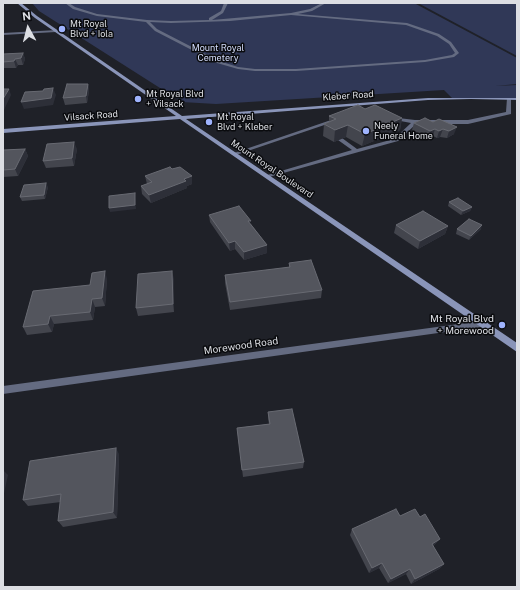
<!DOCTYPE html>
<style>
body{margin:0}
#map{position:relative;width:520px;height:590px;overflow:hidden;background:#1f2128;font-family:"Public Sans",sans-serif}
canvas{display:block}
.frame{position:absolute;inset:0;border:4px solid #dcdee3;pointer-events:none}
.north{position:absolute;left:8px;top:8px;width:40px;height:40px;-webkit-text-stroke:3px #0a0b0e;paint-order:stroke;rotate:353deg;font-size:11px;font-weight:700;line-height:16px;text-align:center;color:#dcdee3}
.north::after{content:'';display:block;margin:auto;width:14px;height:18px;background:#dcdee3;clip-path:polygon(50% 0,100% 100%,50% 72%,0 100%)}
</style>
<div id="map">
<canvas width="520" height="590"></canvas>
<div class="frame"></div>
<div class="north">N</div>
</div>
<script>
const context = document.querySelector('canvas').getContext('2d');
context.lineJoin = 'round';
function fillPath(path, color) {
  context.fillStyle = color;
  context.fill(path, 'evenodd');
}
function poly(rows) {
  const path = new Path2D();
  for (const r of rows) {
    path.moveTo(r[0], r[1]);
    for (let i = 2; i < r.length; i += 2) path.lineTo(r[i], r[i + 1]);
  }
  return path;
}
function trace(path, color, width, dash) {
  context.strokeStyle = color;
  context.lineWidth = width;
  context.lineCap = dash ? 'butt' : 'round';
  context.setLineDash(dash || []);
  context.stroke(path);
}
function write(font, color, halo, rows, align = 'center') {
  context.font = font + ' "Public Sans",sans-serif';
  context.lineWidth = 3;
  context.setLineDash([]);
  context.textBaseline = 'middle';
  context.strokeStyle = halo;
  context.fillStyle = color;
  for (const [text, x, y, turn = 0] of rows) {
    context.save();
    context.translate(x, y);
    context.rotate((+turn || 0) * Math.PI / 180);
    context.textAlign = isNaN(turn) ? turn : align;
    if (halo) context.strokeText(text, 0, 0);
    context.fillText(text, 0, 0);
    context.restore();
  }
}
fillPath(poly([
 [32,3,414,3,517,58,517,84,495,86,517,85,517,99,452,98,444,90,216,104,182,102,39,11],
 [418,3,517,3,517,56]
]), '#303857');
fillPath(poly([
 [65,3,69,3,75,7,97,14,147,20,171,21,209,20,209,18,221,11,224,3,228,3,223,13,212,20,291,13,310,9,322,3,326,3,312,11,298,14,407,23,439,34,451,42,459,53,454,57,425,62,296,71,255,71,238,69,217,63,155,31,146,22,97,16,73,9,65,3],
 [291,15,406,25,437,36,449,44,455,53,452,55,425,60,296,69,255,69,238,67,219,61,157,29,150,22,171,23,230,21,291,15],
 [507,98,511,99,511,114,468,124,416,124,398,141,269,177,265,177,264,176,352,150,338,140,338,138,342,138,357,149,394,139,411,123,390,119,390,117,415,120,468,120,506,112,507,98],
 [337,118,342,119,236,155,231,154,337,118]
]), '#646b81');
fillPath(poly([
 [57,30,56,32,3,35,3,33,57,30],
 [481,321,484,322,485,324,484,326,481,327,3,394,3,386,481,321]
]), '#646b81');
fillPath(poly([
 [17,3,21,3,37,16,182,116,428,98,517,98,517,100,471,99,428,100,186,119,517,343,517,352,180,119,3,133,3,129,176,116,35,18,17,3]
]), '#8a95b9');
fillPath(poly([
 [23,53,25,59,23,65,18,65,16,68,3,68,3,54],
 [88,84,89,91,87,103,65,105,63,98],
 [365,109,402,118,400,130,362,146,346,137,334,142,323,136,324,124,329,122,329,116],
 [439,119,454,134,447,138,440,137,437,138,433,136,428,138,412,130,414,123,433,122],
 [25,149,28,156,18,176,3,177,3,150],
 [77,149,74,166,46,168,43,161],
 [172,169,192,184,187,186,187,188,151,203,142,194,141,186,147,184,145,176],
 [48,187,45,199,22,201,20,197],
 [449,202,472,207,470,211,461,215,448,206],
 [209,215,251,224,267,245,267,253,244,260,235,249,230,251,210,222],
 [396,225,448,226,445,234,418,249,394,233],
 [457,229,481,229,469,240,456,234],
 [289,263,322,290,321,298,230,310,225,283,225,275,289,268],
 [107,279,105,306,95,307,93,320,54,324,52,332,27,335,23,327,90,285],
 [174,279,174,312,138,316,136,308],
 [268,412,304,462,303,468,243,477,237,428,269,424,268,419],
 [119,454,117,518,63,527,58,521,61,502,28,506,23,500],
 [400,516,420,517,440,539,433,546,444,564,439,569,411,584,406,574,388,583,379,568,369,573,350,535,352,529]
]), '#43454d');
fillPath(poly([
 [23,53,25,59,23,65,21,58],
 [15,59,18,65,16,68,14,61],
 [88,84,89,91,87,103,86,96],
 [53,88,56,95,53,105,24,109,21,102],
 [9,89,11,95,4,110,3,108,3,99],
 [402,118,400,130,362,146,365,134],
 [348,125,346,137,334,142,335,130],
 [457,127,454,134,447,138,449,131],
 [435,129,433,136,428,138,430,131],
 [443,129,440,137,437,138,439,131],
 [74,142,77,149,74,166,72,158],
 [25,149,28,156,18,176,15,169],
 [192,176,192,184,187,186,187,188,151,203,149,195],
 [46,183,48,187,45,199,44,195],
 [135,193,135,197,136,209,110,212,109,208],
 [472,207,470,211,461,215,463,211],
 [482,225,481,229,469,240,471,236],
 [448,226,445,234,418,249,420,241],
 [235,241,235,249,230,251,229,243],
 [267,245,267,253,244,260,244,252],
 [105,271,107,279,105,306,102,298],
 [172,271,174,279,174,312,173,304],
 [92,299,95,307,93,320,90,312],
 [50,316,54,324,52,332,48,324],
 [116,448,119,454,117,518,113,512],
 [3,470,8,475,3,498],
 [440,539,435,544,427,549,432,544],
 [382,563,379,568,369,573,372,568],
 [444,564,439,569,411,584,415,579],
 [410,569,406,574,388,583,391,579]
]), '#2d2f38');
const building = poly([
 [23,53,21,58,15,59,14,61,3,62,3,54,23,53],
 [67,84,88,84,86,96,63,98,67,84],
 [53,88,51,98,21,102,25,92,43,91,44,89,53,88],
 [3,89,9,89,3,99,3,89],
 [358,105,365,109,375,105,402,118,365,134,348,125,335,130,324,124,336,119,329,116,358,105],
 [425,118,433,122,439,119,457,127,449,131,443,129,439,131,435,129,430,131,414,123,425,118],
 [74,142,72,158,43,161,47,144,74,142],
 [25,149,15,169,3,170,3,162,4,161,3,161,3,150,25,149],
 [170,167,172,169,180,167,192,176,184,179,186,181,149,195,141,186,152,182,145,176,170,167],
 [46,183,44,195,20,197,24,185,46,183],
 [135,193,135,205,109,208,109,196,135,193],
 [458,198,472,207,463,211,449,202,458,198],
 [239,206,251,221,248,221,267,245,244,252,235,241,229,243,209,215,239,206],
 [423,211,448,226,420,241,396,225,423,211],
 [469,219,482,225,471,236,457,229,469,219],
 [311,260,322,290,230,302,225,275,290,267,289,263,311,260],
 [105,271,102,298,92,299,90,312,50,316,48,324,23,327,33,291,90,285,92,273,105,271],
 [172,271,173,304,136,308,138,274,172,271],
 [292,409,304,462,242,470,237,428,270,424,268,412,292,409],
 [116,448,113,512,58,521,61,494,23,500,30,461,116,448],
 [396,509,400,516,415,509,420,517,425,514,440,539,432,544,444,564,415,579,410,569,391,579,382,563,372,568,352,529,396,509]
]);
fillPath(building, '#53555d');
trace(building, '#686a72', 1);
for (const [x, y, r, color] of [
 [62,29,4,"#9fb3fd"],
 [138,99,4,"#9fb3fd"],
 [209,122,4,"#9fb3fd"],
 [366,131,4,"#9fb3fd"],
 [502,325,4,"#9fb3fd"]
]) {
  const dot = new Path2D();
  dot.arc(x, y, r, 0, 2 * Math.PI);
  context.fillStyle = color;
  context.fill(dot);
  trace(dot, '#0a0b0e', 1.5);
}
write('9px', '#dcdee3', '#0a0b0e', [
 ["Mt Royal",70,24],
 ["Blvd + Iola",70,34],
 ["Mt Royal Blvd",146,94],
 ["+ Vilsack",146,104],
 ["Mt Royal",217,117],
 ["Blvd + Kleber",217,127],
 ["Neely",374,126],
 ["Funeral Home",374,136]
], 'left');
write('9px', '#d3dcfb', '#0a0b0e', [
 ["Mount Royal",218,48],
 ["Cemetery",218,58]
]);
write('9px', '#dcdee3', '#0a0b0e', [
 ["Kleber Road",348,96,-4],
 ["Vilsack Road",91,116,-4],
 ["Mount Royal Boulevard",272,169,34]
]);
write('10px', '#dcdee3', '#0a0b0e', [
 ["Mt Royal Blvd",494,319],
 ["+ Morewood",494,331]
], 'right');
write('10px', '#dcdee3', '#0a0b0e', [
 ["Morewood Road",241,346,-8]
]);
</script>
